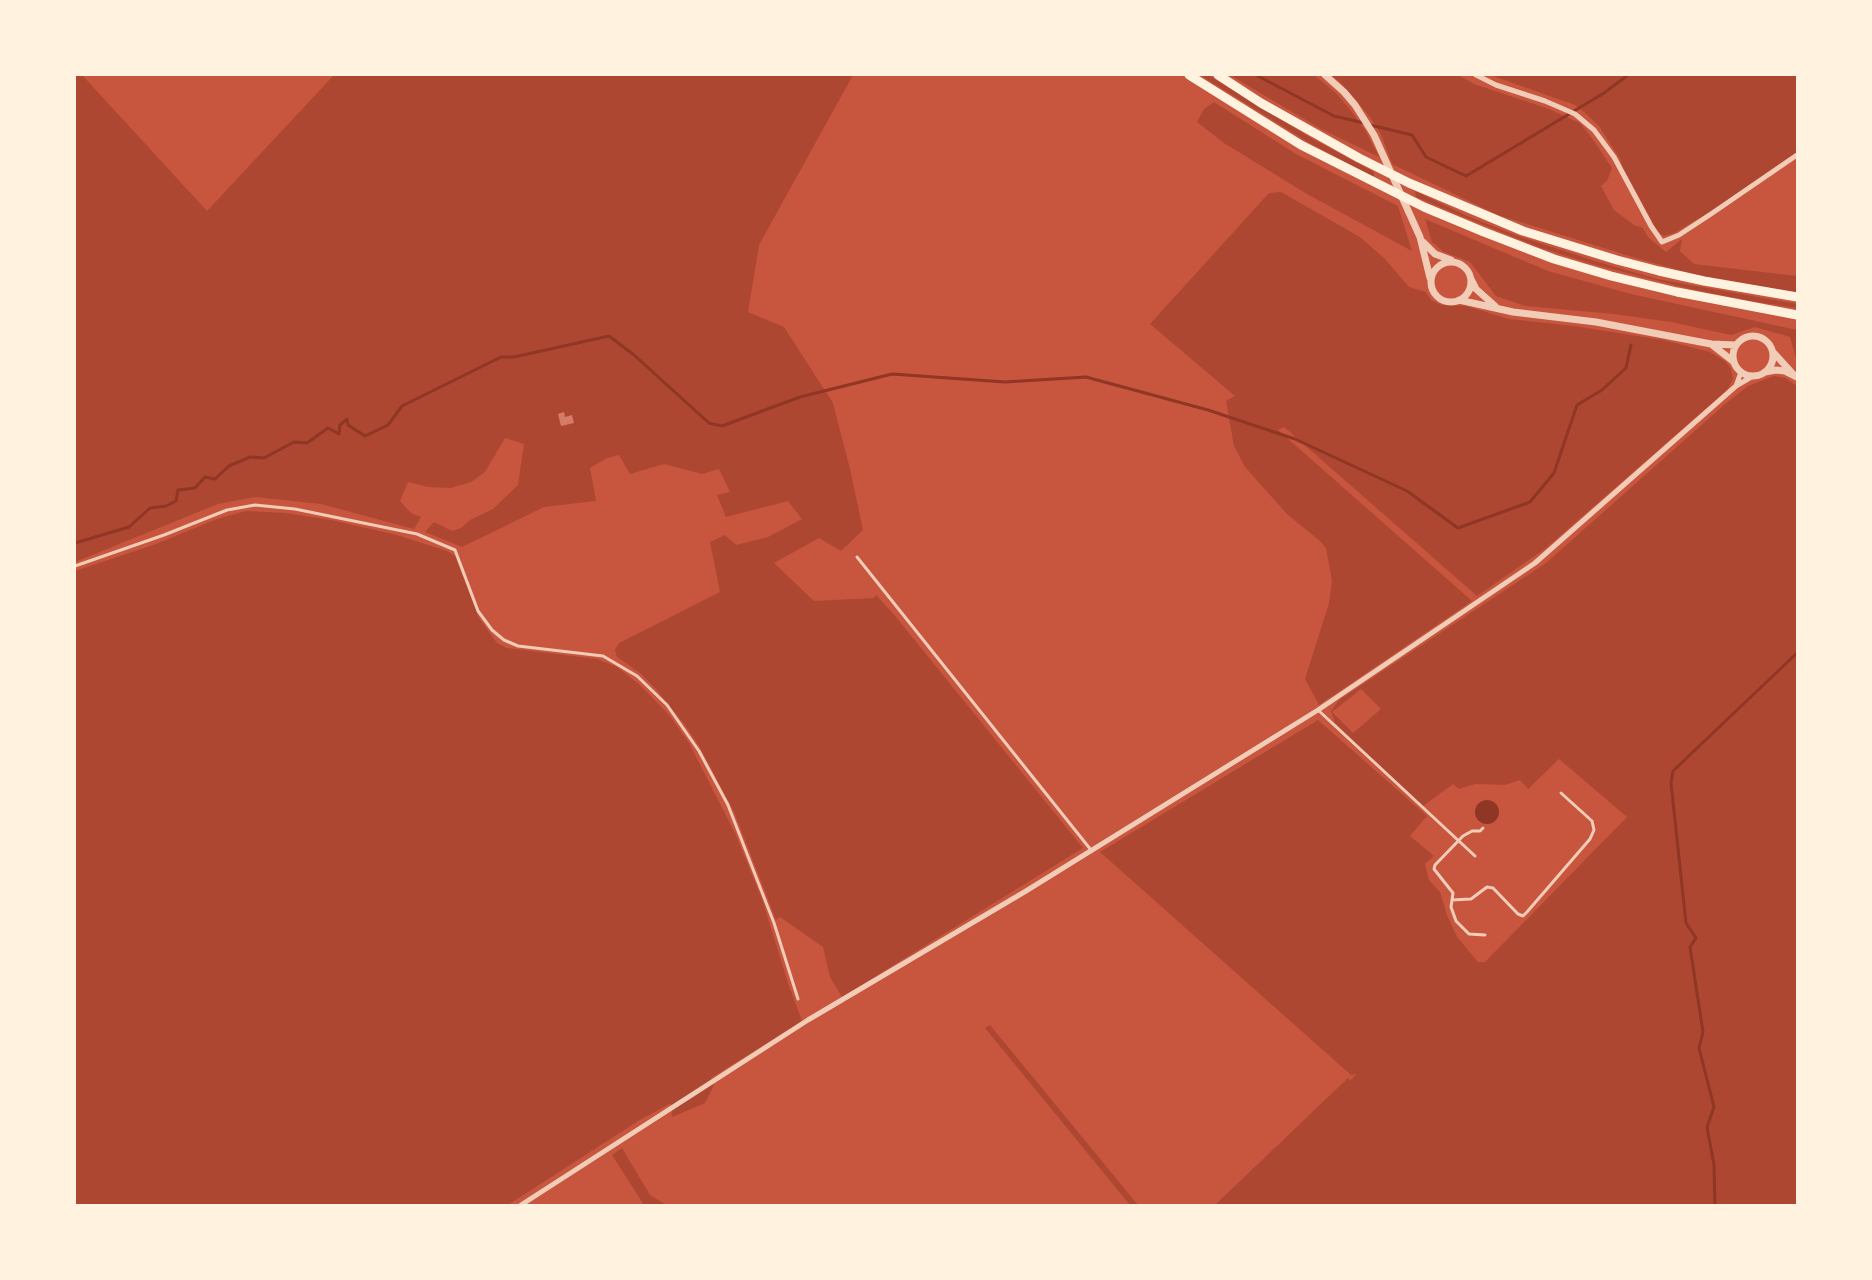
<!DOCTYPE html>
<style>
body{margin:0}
#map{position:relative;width:1872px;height:1280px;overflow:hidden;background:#c8553d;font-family:Barlow,sans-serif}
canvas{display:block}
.frame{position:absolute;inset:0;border:76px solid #fff3e0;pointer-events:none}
</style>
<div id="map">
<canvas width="1872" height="1280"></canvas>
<div class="frame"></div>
</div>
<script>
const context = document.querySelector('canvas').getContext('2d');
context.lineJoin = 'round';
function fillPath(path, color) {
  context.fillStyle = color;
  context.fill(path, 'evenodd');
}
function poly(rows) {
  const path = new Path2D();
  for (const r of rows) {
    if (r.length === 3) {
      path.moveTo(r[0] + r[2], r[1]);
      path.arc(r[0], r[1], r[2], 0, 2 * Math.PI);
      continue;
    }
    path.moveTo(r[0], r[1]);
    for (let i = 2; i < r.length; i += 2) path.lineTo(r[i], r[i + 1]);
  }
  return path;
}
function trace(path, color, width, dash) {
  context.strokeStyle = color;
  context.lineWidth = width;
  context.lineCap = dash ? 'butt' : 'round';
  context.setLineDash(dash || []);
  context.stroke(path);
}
fillPath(poly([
 [75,75,82,75,207,211,334,75,853,75,759,245,748,312,784,327,833,403,850,469,863,530,841,551,819,538,774,563,814,601,874,598,876,595,896,617,1083,848,842,997,830,977,823,947,780,917,776,920,734,812,699,746,685,725,655,688,640,673,617,657,615,650,619,643,720,592,710,542,725,535,736,545,768,537,802,519,788,501,726,517,717,495,730,492,719,469,702,474,664,464,630,474,619,455,607,458,590,468,596,501,544,507,462,547,425,532,434,522,452,531,461,528,470,520,493,509,518,485,524,444,505,438,485,472,471,482,451,488,428,487,408,482,400,501,411,513,421,517,414,529,321,504,255,497,218,504,75,562],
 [1200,75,1208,75,1311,138,1374,172,1374,177,1311,144],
 [1230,75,1314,75,1336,93,1352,112,1365,130,1379,157,1321,129],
 [1331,75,1458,75,1474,84,1549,109,1580,123,1594,141,1612,168,1607,181,1601,186,1614,210,1634,225,1643,228,1648,237,1666,252,1682,239,1680,251,1694,264,1797,276,1797,292,1715,280,1639,259,1498,215,1392,164,1381,134,1370,117,1341,83],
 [1490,75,1797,75,1797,152,1715,209,1674,233,1664,236,1658,232,1622,166,1620,159,1599,126,1583,111,1575,105],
 [1214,102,1296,154,1398,206,1412,251,1307,194,1224,143,1197,122,1204,109],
 [1415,191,1467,216,1518,236,1595,261,1657,279,1797,304,1797,308,1751,301,1690,289,1596,265,1541,248,1454,213,1416,197],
 [1281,192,1360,237,1385,259,1409,287,1426,292,1431,300,1441,305,1466,306,1509,319,1574,326,1663,340,1710,352,1725,361,1731,369,1733,379,1727,390,1546,548,1477,596,1284,427,1278,430,1472,601,1319,705,1305,679,1329,603,1332,581,1326,548,1320,541,1287,514,1245,467,1234,446,1226,401,1235,396,1150,324,1269,193],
 [1425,219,1548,271,1631,294,1797,330,1797,361,1790,337,1755,327,1731,335,1671,322,1614,314,1525,306,1496,296,1470,262,1444,252,1432,242],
 [1774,376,1785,378,1797,386,1797,1205,1215,1205,1348,1078,1350,1081,1356,1074,1351,1075,1100,852,1318,720,1427,816,1410,836,1434,856,1425,864,1429,880,1440,892,1447,915,1457,937,1478,962,1485,962,1627,817,1559,759,1528,789,1520,780,1505,785,1475,784,1459,789,1453,784,1423,806,1335,723,1331,711,1339,700,1546,563,1724,405,1748,386],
 [1361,689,1381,709,1353,733,1332,712],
 [246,511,286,513,331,520,397,535,447,551,455,556,479,618,497,643,507,648,597,659,617,667,640,685,670,716,689,743,735,833,762,899,788,983,802,1021,711,1078,714,1085,705,1103,672,1117,671,1103,638,1121,508,1205,75,1205,75,571,156,544,217,519],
 [990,1025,1138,1205,1130,1205,985,1028],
 [622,1148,650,1195,666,1205,644,1205,612,1155]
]), '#ae4732');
fillPath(poly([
 [1487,812,12]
]), '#8f3625');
trace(poly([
 [1256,75,1334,116,1364,123],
 [1370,125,1412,135,1426,157,1466,176,1604,93,1628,75],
 [75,543,129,527,150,508,166,506,176,501,178,490,195,488,205,477,215,479,229,466,250,457,264,458,294,442,307,443,328,428,339,434,340,425,347,419,348,425,365,436,388,425,402,406,501,357,514,357,609,336,634,355,709,423,722,426,800,397,892,374,1005,382,1086,377,1208,410,1295,439,1407,491,1458,528,1530,502,1554,473,1577,405,1602,390,1626,368,1631,345],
 [1715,1205,1714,1165,1707,1127,1714,1107,1699,1048,1703,1032,1690,947,1696,938,1686,923,1671,783,1673,771,1797,653]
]), '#8f3625', 3);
fillPath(poly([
 [564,412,565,417,572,415,574,423,561,426,558,414]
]), '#d67c66');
trace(poly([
 [857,557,1091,850],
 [75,566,164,535,227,510,255,505,295,509,417,534,455,550,478,611,492,630,504,640,518,646,603,656,637,676,667,705,699,751,728,805,774,923,798,999],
 [1318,710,1475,856],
 [1483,828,1480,831,1472,831,1463,836,1435,865,1434,869,1453,893,1451,907,1456,921,1469,934,1485,935],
 [1452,900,1471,899,1487,887,1493,888,1518,914,1523,916,1527,912,1590,839,1594,830,1592,821,1561,793]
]), '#f1ccb7', 3);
trace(poly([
 [1476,75,1496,85,1545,101,1575,114,1594,130,1614,157,1651,226,1662,242,1679,235,1711,214,1797,155],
 [1736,386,1741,372],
 [521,1205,808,1020,1026,891,1318,710,1535,563,1736,386,1753,376]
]), '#f1ccb7', 5);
trace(poly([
 [1325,75,1344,92,1355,105,1374,135,1420,237,1430,278],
 [1423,242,1435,254,1451,260],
 [1451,282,20],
 [1471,279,1476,289,1495,306],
 [1459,300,1513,312,1596,322,1711,344,1736,345],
 [1753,356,20],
 [1711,344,1734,362],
 [1773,352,1793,374],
 [1765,372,1776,370,1785,371,1797,377]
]), '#f1ccb7', 7);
trace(poly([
 [1189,75,1301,145,1424,207,1484,232,1554,259,1611,276,1677,292,1797,315],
 [1218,75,1261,103,1359,158,1409,183,1523,231,1617,260,1659,271,1704,281,1797,297]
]), '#fff3e0', 9);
</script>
